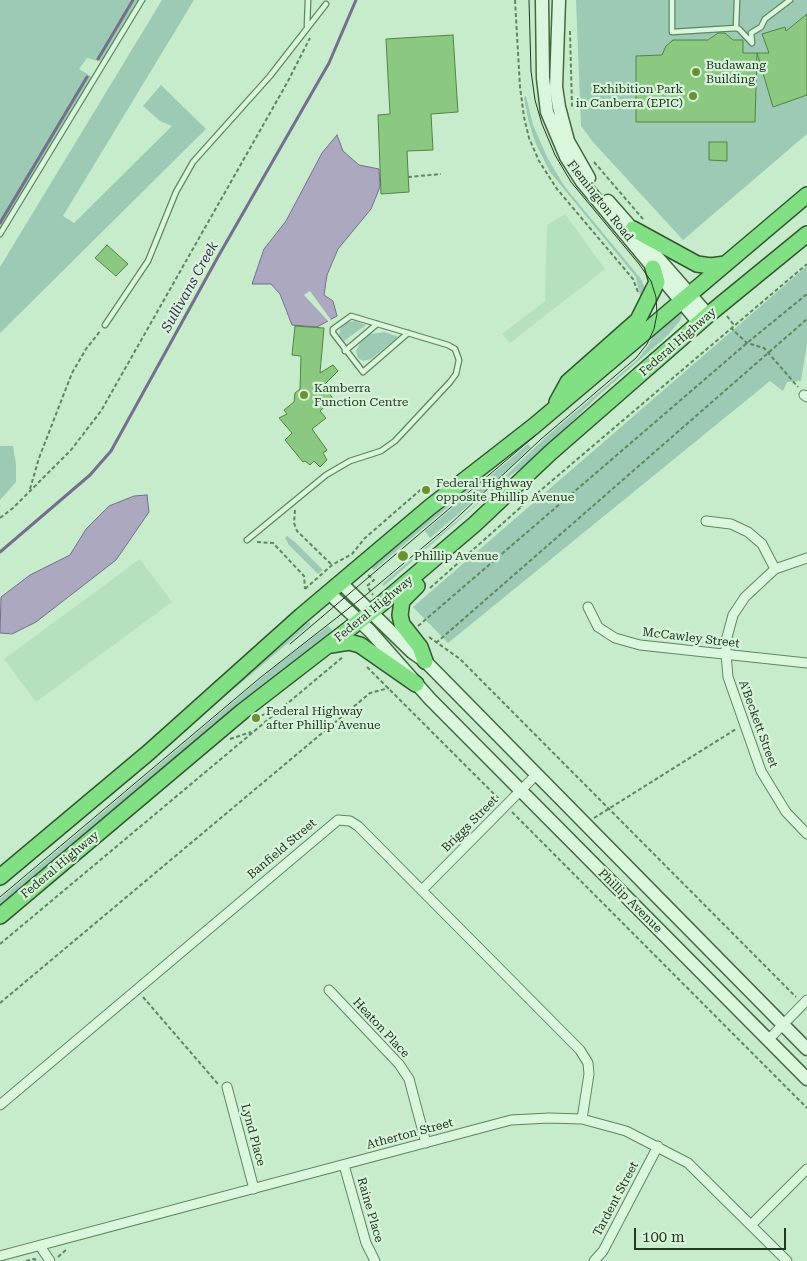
<!DOCTYPE html>
<style>
body{margin:0}
#map{position:relative;width:807px;height:1261px;overflow:hidden;background:#c7eccc;font-family:"Roboto Serif",serif}
canvas{display:block}
.scale{position:absolute;left:634px;top:1228px;width:152px;height:22px;box-sizing:border-box;border:2px solid #233820;border-top:0;padding-left:6px;font-size:15px;line-height:18px;white-space:nowrap;color:#233820;-webkit-text-stroke:4px #d7f4da;paint-order:stroke}
</style>
<div id="map">
<canvas width="807" height="1261"></canvas>
<div class="scale">100 m</div>
</div>
<script>
const context = document.querySelector('canvas').getContext('2d');
context.lineJoin = 'round';
function fillPath(path, color) {
  context.fillStyle = color;
  context.fill(path, 'evenodd');
}
function poly(rows) {
  const path = new Path2D();
  for (const r of rows) {
    path.moveTo(r[0], r[1]);
    for (let i = 2; i < r.length; i += 2) path.lineTo(r[i], r[i + 1]);
  }
  return path;
}
function trace(path, color, width, dash) {
  context.strokeStyle = color;
  context.lineWidth = width;
  context.lineCap = dash ? 'butt' : 'round';
  context.setLineDash(dash || []);
  context.stroke(path);
}
function write(font, color, halo, rows, align = 'center') {
  context.font = font + ' "Roboto Serif",serif';
  context.lineWidth = 4.5;
  context.setLineDash([]);
  context.textBaseline = 'middle';
  context.strokeStyle = halo;
  context.fillStyle = color;
  for (const [text, x, y, turn = 0] of rows) {
    context.save();
    context.translate(x, y);
    context.rotate((+turn || 0) * Math.PI / 180);
    context.textAlign = isNaN(turn) ? turn : align;
    if (halo) context.strokeText(text, 0, 0);
    context.fillText(text, 0, 0);
    context.restore();
  }
}
fillPath(poly([
 [565,214,605,269,510,343,502,334,545,301,547,225],
 [140,559,172,602,36,702,4,659]
]), '#b5e1c1');
fillPath(poly([
 [0,0,139,0,102,62,87,58,79,69,92,77,0,230],
 [162,0,194,0,63,216,74,223,172,126,160,121,143,106,161,85,206,129,0,333,0,267],
 [576,0,807,0,807,134,683,240,593,142,581,126],
 [526,96,533,125,548,159,565,187,641,279,646,290,641,300,636,277,550,172,535,142,528,119,524,97],
 [807,266,807,344,801,381,787,382,783,391,770,381,448,643,413,607],
 [680,309,683,311,680,321,666,337,599,395,530,463,512,474,384,586,382,584,472,508,547,436,638,359,649,344,656,329],
 [355,321,366,325,344,341,339,335,341,326,347,322],
 [385,332,398,337,371,359,363,361,358,358,356,351,360,343,371,334],
 [623,359,374,570,371,567,374,561],
 [528,444,531,447,484,492,430,538,425,531],
 [0,446,13,446,16,464,16,482,0,500],
 [287,536,296,543,323,570,318,574,289,545,285,538],
 [309,622,311,624,294,638,0,887,0,883,216,697,248,675],
 [328,626,332,630,326,639,0,907,0,899,277,665]
]), '#9ccab5');
const water = poly([
 [337,135,343,151,359,165,379,169,380,187,371,209,338,249,327,275,324,295,333,301,337,316,317,327,292,325,280,294,271,284,252,284,264,249,286,221,322,153,337,135],
 [147,495,149,512,116,560,36,622,12,634,0,633,1,597,30,575,70,555,86,529,109,506,134,496,147,495]
]);
fillPath(water, '#aba8c0');
trace(water, '#756f8e', 1);
fillPath(poly([
 [310,291,331,320,329,322,304,295]
]), '#c7eccc');
trace(poly([
 [98,59,133,0],
 [0,223,87,77],
 [0,552,90,475,111,451,219,255,329,63,356,0]
]), '#756f8e', 3);
const building = poly([
 [807,14,807,95,773,107,757,53,769,53,762,34,785,27,786,31,807,14],
 [718,33,725,33,733,40,743,40,743,53,757,53,755,122,636,122,636,56,662,55,666,46,673,40,708,40,718,33],
 [453,35,458,112,431,114,433,150,407,151,409,192,381,194,378,115,390,114,386,39,453,35],
 [709,142,727,142,727,161,709,160,709,142],
 [107,245,128,264,116,276,95,258,107,245],
 [295,326,324,328,320,373,333,365,338,371,324,385,333,399,320,411,326,418,312,429,327,450,323,453,327,460,320,467,314,461,310,465,305,461,303,462,285,440,292,433,279,418,287,414,284,410,294,402,295,393,300,389,301,356,292,355,295,326]
]);
fillPath(building, '#8bc880');
trace(building, '#508445', 1);
const service = poly([
 [672,0,672,32,736,28,739,29,752,43,751,33,761,27,765,19,790,0],
 [307,26,308,0],
 [736,28,737,0],
 [0,234,142,0],
 [105,325,148,261,176,192,193,162,270,76,326,4],
 [345,351,377,324],
 [247,540,326,475,350,461,381,451,395,441,450,382,456,374,459,360,455,349,448,345,351,316,333,329,333,333,363,372,408,333]
]);
const minor = poly([
 [804,395,807,397],
 [706,521,731,524,748,532,762,544,775,569],
 [807,558,775,569,745,597,733,615,726,641,726,654,728,677,761,771,786,812,807,834],
 [588,607,598,627,615,638,640,645,807,663],
 [422,890,536,775],
 [329,990,399,1064,409,1079,426,1143],
 [768,1040,807,1000],
 [227,1087,254,1189],
 [0,1105,338,820,350,821,358,826,580,1050,588,1063,589,1074,582,1119],
 [344,1165,366,1243,375,1261],
 [752,1224,807,1169],
 [40,1246,50,1261],
 [0,1256,511,1120,549,1118,582,1119,626,1131,688,1163,787,1261],
 [594,1261,603,1251,658,1146]
]);
const secondary = poly([
 [542,0,543,78,547,112,566,157,582,182,699,323],
 [559,0,556,87,559,107,568,141,589,178],
 [608,201,708,315],
 [341,583,412,652,425,661,807,1049],
 [329,593,370,631,430,699,807,1079]
]);
const trunk = poly([
 [633,229,697,264,711,266,725,264],
 [557,402,568,382,638,320,657,282,653,268],
 [417,586,402,601,400,615,402,624,420,647,425,661],
 [331,645,349,642,360,645,416,684],
 [0,877,148,753,301,616,430,507,534,426,807,195],
 [0,916,243,711,380,605,475,524,550,453,708,315,807,234]
]);
trace(service, '#5f875e', 7);
trace(minor, '#5f875e', 11);
trace(secondary, '#446941', 15);
trace(trunk, '#355531', 18);
trace(poly([
 [515,0,520,87,524,117,529,138,539,161,557,189,633,279,638,292],
 [570,31,572,108],
 [594,162,643,219],
 [408,177,441,174],
 [727,316,733,324,732,329,747,343,764,348,798,387],
 [30,489,39,458,72,373,86,349,101,330],
 [521,507,522,496],
 [295,510,294,523,297,531,332,565],
 [0,518,13,508,71,450,101,411,287,83,310,38],
 [257,542,273,543,304,576,305,589],
 [368,575,374,580,367,586,373,595],
 [430,588,521,507,807,264],
 [305,589,332,565,352,554,365,538,425,486,428,489],
 [418,626,747,343,807,294],
 [429,637,460,659,796,997],
 [436,643,807,319],
 [367,667,500,800],
 [256,718,272,711,276,712],
 [230,739,251,732],
 [512,812,807,1108],
 [594,818,736,729],
 [0,944,344,656],
 [143,997,218,1084],
 [0,1003,370,693,389,688],
 [58,1257,67,1249],
 [26,1261,34,1259,38,1261]
]), '#5f875e', 2, [4, 2.5]);
trace(service, '#daf7de', 4.5);
trace(minor, '#daf7de', 9);
trace(secondary, '#daf7de', 12);
trace(trunk, '#81e084', 15);
trace(poly([
 [290,644,536,435],
 [0,897,261,677,367,594,446,528,540,440,636,358,647,344,654,329,657,314,656,297,651,281,639,264,571,182,555,155,542,124,535,100,531,71,529,0]
]), '#233820', 1);
for (const [x, y, r, color] of [
 [696,72,5,"#6a9231"],
 [693,96,5,"#6a9231"],
 [304,395,5,"#6a9231"],
 [426,490,5,"#6a9231"],
 [403,556,6,"#6a9231"],
 [256,718,5,"#6a9231"]
]) {
  const dot = new Path2D();
  dot.arc(x, y, r, 0, 2 * Math.PI);
  context.fillStyle = color;
  context.fill(dot);
  trace(dot, '#d7f4da', 2);
}
write('12px', '#233820', '#d7f4da', [
 ["Budawang",706,65],
 ["Building",706,79],
 ["Exhibition Park",683,89,"right"],
 ["in Canberra (EPIC)",683,103,"right"],
 ["Kamberra",314,388],
 ["Function Centre",314,402],
 ["Federal Highway",436,483],
 ["opposite Phillip Avenue",436,497],
 ["Phillip Avenue",414,556],
 ["Federal Highway",266,711],
 ["after Phillip Avenue",266,725]
], 'left');
write('12px', '#233820', '#d7f4da', [
 ["Flemington Road",600,201,52],
 ["Federal Highway",678,342,-41],
 ["Federal Highway",374,609,-39],
 ["McCawley Street",691,638,7],
 ["A'Beckett Street",758,724,70],
 ["Briggs Street",470,824,-45],
 ["Banfield Street",282,849,-40],
 ["Federal Highway",60,865,-40],
 ["Phillip Avenue",630,901,45],
 ["Heaton Place",381,1028,47],
 ["Atherton Street",410,1134,-15],
 ["Lynd Place",253,1135,75],
 ["Tardent Street",616,1199,-62],
 ["Raine Place",370,1210,74]
]);
write('italic 14px', '#3e3157', '#d7f4da', [
 ["Sullivans Creek",190,287,-61]
]);
</script>
